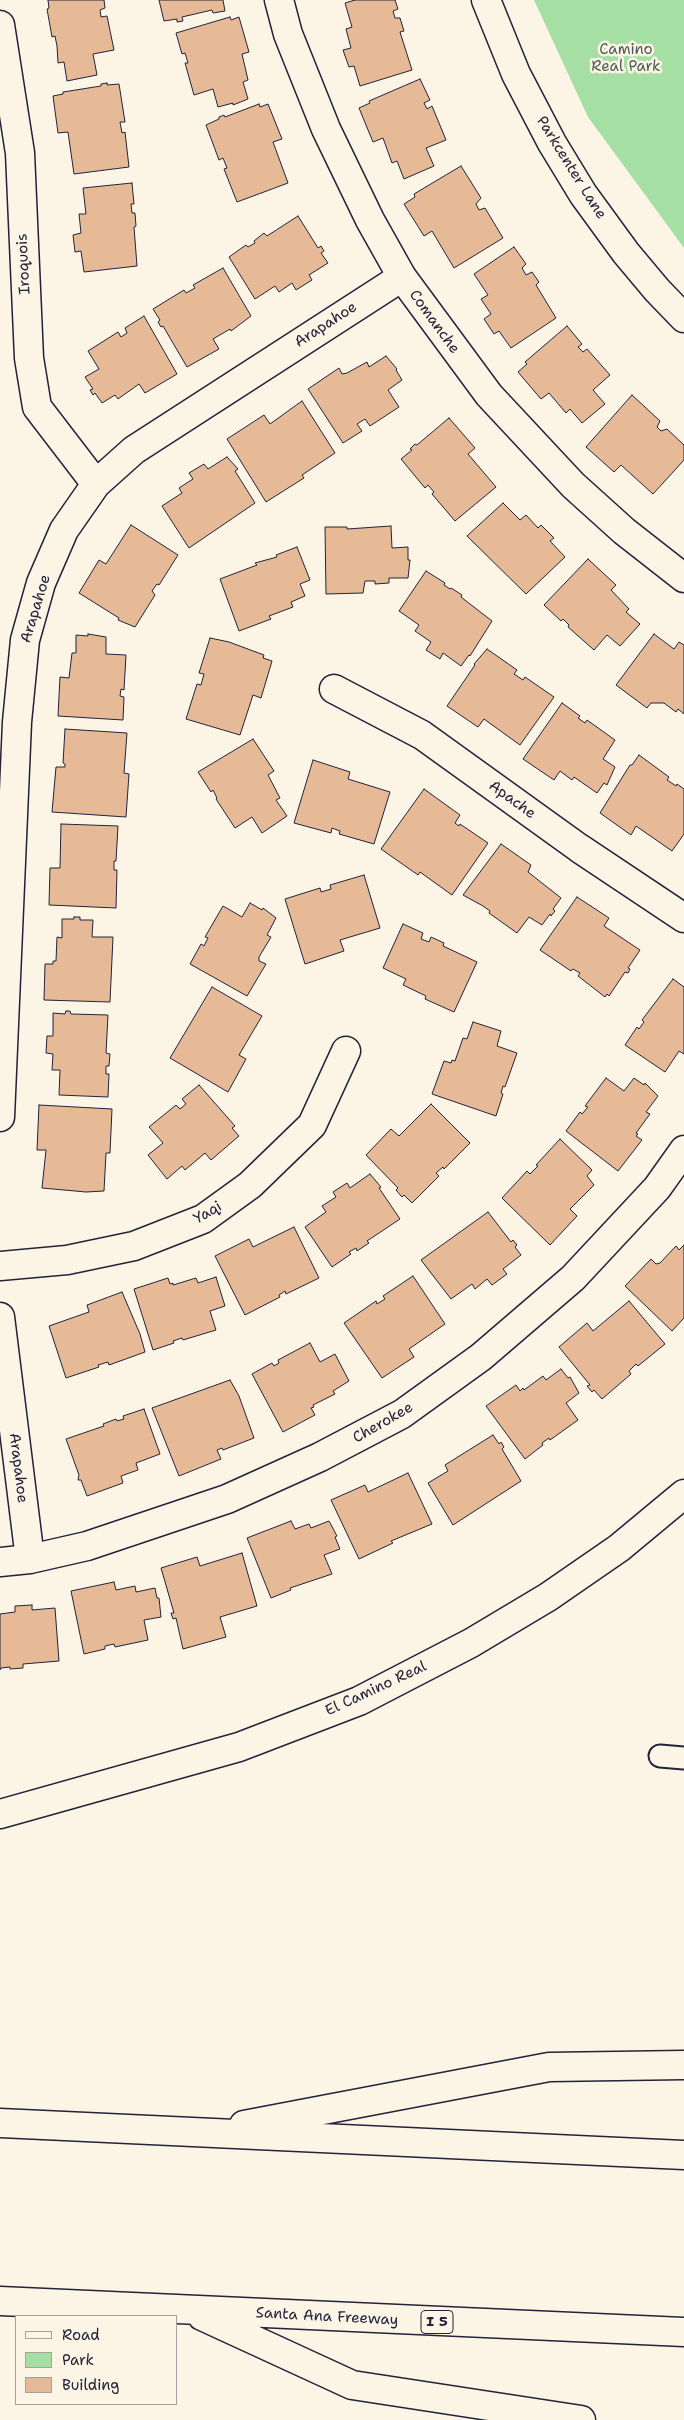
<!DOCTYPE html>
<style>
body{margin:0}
#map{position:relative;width:684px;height:2420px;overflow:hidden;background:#fcf5e5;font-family:"Shantell Sans",sans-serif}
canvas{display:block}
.legend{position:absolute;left:15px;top:2315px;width:162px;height:90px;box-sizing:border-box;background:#fcf5e5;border:1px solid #a5a1a1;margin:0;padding:6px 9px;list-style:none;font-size:15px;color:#22223b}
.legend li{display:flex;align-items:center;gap:10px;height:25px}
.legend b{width:25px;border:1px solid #a5a1a1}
</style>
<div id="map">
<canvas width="684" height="2420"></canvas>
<ul class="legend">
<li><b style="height:6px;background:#fcf5e5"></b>Road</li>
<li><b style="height:14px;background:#a6dfa3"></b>Park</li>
<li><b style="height:14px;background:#e6ba96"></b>Building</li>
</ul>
</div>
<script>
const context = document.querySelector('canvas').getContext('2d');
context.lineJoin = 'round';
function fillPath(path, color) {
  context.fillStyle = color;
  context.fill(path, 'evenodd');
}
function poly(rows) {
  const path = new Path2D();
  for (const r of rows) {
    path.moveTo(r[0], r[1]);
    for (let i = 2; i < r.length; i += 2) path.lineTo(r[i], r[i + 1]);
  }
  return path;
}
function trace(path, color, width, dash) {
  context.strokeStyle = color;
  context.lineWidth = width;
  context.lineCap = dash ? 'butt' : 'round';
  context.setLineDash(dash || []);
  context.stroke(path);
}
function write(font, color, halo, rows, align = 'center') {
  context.font = font + ' "Shantell Sans",sans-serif';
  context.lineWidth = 5;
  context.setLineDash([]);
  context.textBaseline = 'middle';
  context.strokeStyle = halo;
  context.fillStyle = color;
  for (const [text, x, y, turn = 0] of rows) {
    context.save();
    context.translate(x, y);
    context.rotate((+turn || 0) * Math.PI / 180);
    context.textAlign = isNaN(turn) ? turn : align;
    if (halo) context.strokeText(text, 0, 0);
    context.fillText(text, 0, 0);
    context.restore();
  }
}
fillPath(poly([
 [534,0,684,0,684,248,588,117]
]), '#a6dfa3');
const building = poly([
 [48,0,104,0,105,8,100,10,101,17,107,16,114,50,93,54,97,75,67,81,64,62,58,63,57,46,55,36,52,37,47,9,49,8,48,0],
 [159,0,223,0,225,11,213,13,212,10,182,17,183,21,177,22,177,19,164,21,159,0],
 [355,0,395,0,398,9,393,11,395,18,400,18,404,31,400,32,412,70,360,86,354,66,349,67,343,50,351,48,346,29,352,27,345,3,355,0],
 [230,17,231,20,239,17,249,52,242,54,248,80,243,82,248,99,233,105,233,103,218,107,213,89,194,95,185,63,188,63,185,53,182,54,176,33,230,17],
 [420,79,430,100,424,103,427,109,432,106,446,140,426,148,434,166,404,179,397,161,392,163,383,138,373,142,359,108,370,103,369,101,420,79],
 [107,83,107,85,119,84,125,122,120,122,122,133,125,132,129,167,74,174,68,132,58,133,53,96,63,94,63,92,101,86,101,84,107,83],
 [259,104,260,107,268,104,282,139,273,142,288,183,237,202,224,169,227,168,223,158,219,160,206,125,219,119,219,117,224,115,225,117,259,104],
 [461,166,481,198,476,204,479,210,485,208,503,238,454,268,432,231,424,236,404,204,415,197,414,194,461,166],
 [132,183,134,204,131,204,132,213,135,213,136,226,134,227,137,266,84,272,81,251,75,252,73,235,81,233,79,214,86,214,83,188,132,183],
 [298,216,318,248,321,246,324,251,321,253,328,263,309,275,312,280,296,290,292,283,279,292,275,286,255,299,229,257,246,245,248,247,255,243,254,241,264,233,267,236,298,216],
 [514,247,526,264,522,268,526,275,532,272,539,282,536,285,556,318,511,348,499,331,494,334,484,319,491,314,481,299,488,295,474,274,514,247],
 [223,268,251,316,231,331,230,329,213,339,219,349,187,367,163,326,161,327,158,322,160,320,153,309,184,290,186,293,195,288,193,285,223,268],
 [144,316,177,374,145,393,139,384,118,399,115,395,102,403,95,393,93,395,90,390,93,389,85,377,99,369,88,351,118,332,121,337,127,333,125,328,144,316],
 [567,326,582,344,578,347,583,352,587,349,610,375,593,390,605,404,582,423,570,409,566,413,549,393,541,399,518,372,527,364,525,362,567,326],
 [386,356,397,369,396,370,402,380,388,390,399,407,370,426,365,419,357,424,362,431,343,443,308,389,339,368,342,374,347,373,367,362,369,367,386,356],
 [632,395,660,421,657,427,661,431,667,429,684,445,684,460,653,494,621,465,614,472,586,447,632,395],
 [302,401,335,453,302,475,304,478,266,502,227,439,264,415,270,424,302,401],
 [449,418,475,448,468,454,496,487,455,521,432,494,434,492,428,485,425,488,401,459,412,450,410,449,415,444,417,445,449,418],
 [227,457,238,469,235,471,255,503,189,548,162,506,182,493,179,488,193,479,189,473,204,464,208,469,227,457],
 [503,503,520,520,526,515,538,528,541,525,554,538,550,541,565,557,526,594,467,536,503,503],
 [131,525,178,555,159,585,157,584,152,591,155,595,135,627,118,620,119,618,79,593,99,560,106,564,131,525],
 [391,526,392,548,408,547,408,560,410,560,408,578,389,578,389,583,375,584,375,581,365,581,363,593,326,594,325,527,347,527,347,529,391,526],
 [297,547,310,580,300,584,305,596,291,602,293,607,269,616,271,619,239,631,220,579,257,565,255,563,277,557,276,555,297,547],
 [588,559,616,585,611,590,629,609,626,612,640,624,620,646,607,635,594,650,568,627,569,625,563,619,561,621,544,605,588,559],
 [426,571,445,583,444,585,450,589,451,588,462,595,461,597,492,621,470,656,469,655,461,666,443,653,440,659,426,650,431,642,415,631,419,625,399,611,426,571],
 [88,634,106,637,106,654,126,655,124,690,121,689,120,696,124,697,123,720,58,716,60,677,69,678,72,653,76,653,76,635,88,636,88,634],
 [654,634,674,649,679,642,684,645,684,714,678,709,676,712,664,703,651,703,647,708,616,685,654,634],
 [210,638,229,642,264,655,263,658,272,661,261,698,253,695,240,735,186,719,197,684,201,685,204,674,199,673,210,638],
 [487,649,517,670,514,674,523,680,525,677,554,697,520,745,484,719,478,727,447,706,475,665,474,664,487,649],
 [562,703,580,716,578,718,585,723,587,720,615,740,603,759,615,767,607,785,604,783,597,793,574,777,572,780,560,771,554,780,523,759,562,703],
 [65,729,127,733,124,773,129,774,126,817,52,812,56,767,65,767,65,764,63,763,65,729],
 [253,739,274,771,268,775,280,798,276,800,287,816,262,833,252,817,235,828,216,799,217,798,213,790,211,792,198,772,253,739],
 [639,755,669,777,667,780,676,786,677,784,684,789,684,834,672,851,636,826,631,835,600,813,630,765,632,765,639,755],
 [313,760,350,772,348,779,390,792,374,844,339,834,340,831,332,828,331,833,294,823,313,760],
 [424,789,460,815,455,823,459,826,460,824,488,843,452,895,420,872,418,875,381,849,424,789],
 [61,824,118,826,116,861,114,861,114,870,117,870,116,908,49,905,50,868,60,868,61,824],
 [501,844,531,865,528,872,561,898,553,909,555,911,551,916,550,914,542,925,529,917,517,933,489,913,490,911,483,906,463,895,501,844],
 [364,875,380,928,340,940,344,951,305,964,285,899,320,888,321,892,331,889,330,885,364,875],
 [577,897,609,918,604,926,640,950,628,968,630,969,628,973,625,972,609,996,607,994,605,997,578,976,580,973,573,969,571,971,540,950,577,897],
 [250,903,262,910,263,908,276,918,267,935,271,937,259,957,259,961,266,964,247,996,190,964,201,944,204,946,208,938,205,937,223,906,242,917,250,903],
 [74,917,80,917,80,920,93,920,92,937,113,937,110,1002,44,1000,45,964,53,964,53,961,56,961,57,937,62,938,62,919,74,919,74,917],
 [403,924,423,933,421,939,429,942,431,937,444,943,443,946,477,962,454,1012,425,999,426,996,403,985,406,979,383,968,403,924],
 [673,979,684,987,684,1054,679,1051,665,1072,625,1045,637,1027,639,1029,644,1022,642,1020,673,979],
 [212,987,262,1016,239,1055,246,1059,228,1092,170,1058,212,987],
 [66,1011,70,1011,71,1014,108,1015,106,1053,110,1054,109,1066,106,1066,106,1074,109,1074,108,1097,59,1095,60,1070,52,1070,53,1054,46,1053,47,1036,53,1036,53,1013,65,1014,66,1011],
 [473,1022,501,1031,497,1046,517,1053,505,1087,503,1086,501,1093,503,1094,496,1116,432,1094,444,1061,451,1063,452,1060,455,1061,463,1038,467,1039,473,1022],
 [606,1078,624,1091,634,1078,644,1085,645,1083,658,1096,646,1112,650,1114,636,1133,638,1134,636,1136,642,1140,618,1171,566,1131,580,1112,582,1114,588,1107,585,1106,606,1078],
 [199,1085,235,1126,232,1128,239,1136,211,1160,205,1153,185,1170,182,1166,167,1179,148,1155,163,1143,149,1127,176,1105,180,1109,186,1104,182,1099,199,1085],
 [431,1104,470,1143,444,1169,443,1167,436,1173,439,1176,412,1203,404,1195,402,1197,396,1190,398,1188,366,1155,391,1129,399,1136,431,1104],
 [39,1105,112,1109,110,1153,106,1153,104,1191,86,1192,42,1188,46,1150,37,1150,39,1105],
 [560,1139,592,1170,587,1176,594,1185,570,1209,577,1216,550,1245,502,1198,527,1171,530,1174,538,1166,536,1165,560,1139],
 [370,1174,381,1187,379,1188,400,1219,367,1241,369,1243,357,1251,356,1248,349,1252,351,1254,332,1267,305,1227,326,1212,322,1206,336,1197,333,1192,347,1183,350,1188,370,1174],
 [488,1212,511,1242,513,1240,517,1245,515,1247,521,1255,503,1269,507,1274,492,1285,487,1279,475,1289,472,1284,451,1299,421,1260,488,1212],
 [294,1227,319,1278,286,1294,285,1291,279,1295,280,1297,245,1315,215,1256,249,1239,253,1247,294,1227],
 [684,1245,684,1318,672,1331,625,1286,651,1259,656,1264,660,1263,676,1246,679,1250,684,1245],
 [413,1276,445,1324,409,1349,414,1357,382,1378,344,1323,376,1301,377,1304,385,1299,383,1296,413,1276],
 [216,1277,225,1306,210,1311,216,1330,183,1340,182,1338,173,1341,174,1343,153,1350,134,1289,168,1278,170,1284,173,1283,173,1285,196,1278,198,1283,216,1277],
 [122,1292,140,1334,145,1352,109,1365,108,1362,98,1365,99,1367,66,1378,49,1326,89,1312,87,1305,122,1292],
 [629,1301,665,1344,638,1366,636,1364,629,1371,631,1374,602,1399,594,1390,592,1392,587,1386,590,1385,559,1347,587,1323,593,1331,629,1301],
 [310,1343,320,1362,335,1354,349,1381,333,1391,335,1394,313,1405,314,1407,311,1408,315,1415,283,1432,252,1374,272,1363,274,1366,279,1363,278,1360,310,1343],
 [561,1369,568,1378,570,1377,579,1393,566,1403,578,1420,550,1440,549,1438,542,1443,543,1445,525,1459,486,1406,516,1385,520,1391,523,1388,524,1390,543,1376,546,1380,561,1369],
 [230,1380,239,1396,254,1438,223,1450,222,1448,217,1450,221,1459,179,1476,152,1408,230,1380],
 [144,1409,160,1454,136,1463,138,1470,121,1476,123,1483,87,1496,81,1480,78,1480,79,1475,66,1439,104,1426,103,1424,116,1419,117,1421,124,1419,123,1416,144,1409],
 [493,1435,499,1444,501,1442,504,1447,502,1449,521,1481,453,1525,428,1483,448,1471,445,1465,493,1435],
 [408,1473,432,1524,391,1541,393,1543,359,1559,331,1500,365,1485,368,1492,408,1473],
 [291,1521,295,1529,309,1524,311,1528,329,1521,337,1536,335,1537,340,1549,324,1555,332,1574,290,1588,291,1590,271,1598,247,1538,291,1521],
 [242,1553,257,1606,220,1617,226,1637,183,1649,176,1618,173,1619,171,1613,174,1613,161,1568,197,1557,200,1566,242,1553],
 [114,1582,116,1590,135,1586,136,1592,155,1588,157,1598,159,1598,161,1617,144,1620,148,1640,115,1647,114,1644,105,1646,105,1649,84,1654,71,1591,114,1582],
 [32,1605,32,1610,55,1608,59,1661,23,1664,23,1668,10,1669,10,1667,1,1668,0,1670,0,1614,15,1612,15,1606,32,1605]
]);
fillPath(building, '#e6ba96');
trace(building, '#22223b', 1);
const lane = poly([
 [660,1756,684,1758]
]);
const street = poly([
 [279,0,288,34,326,129,370,220,402,277,489,395,573,485,624,531,684,578],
 [0,25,20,153,29,358,37,407,96,484],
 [334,689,422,735,579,848,684,918],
 [0,1117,17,722,25,640,41,583,64,530,96,484,134,450,402,277],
 [0,1266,67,1260,134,1246,203,1219,250,1185,312,1125,346,1051],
 [0,1317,30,1559],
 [0,1562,30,1559,87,1546,227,1499,320,1457,402,1414,481,1357,573,1278,657,1188,684,1150]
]);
const secondary = poly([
 [486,0,516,74,552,143,583,194,626,253,657,290,684,318],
 [0,1814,239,1747,359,1701,471,1643,548,1597,619,1548,684,1494]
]);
const highway = poly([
 [0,2123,684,2155],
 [244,2125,549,2067,684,2065],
 [0,2301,684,2332],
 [202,2316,352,2385,581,2420]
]);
trace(lane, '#22223b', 25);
trace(street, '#22223b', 31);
trace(secondary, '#22223b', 31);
trace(highway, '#22223b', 31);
trace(lane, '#fcf5e5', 21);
trace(street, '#fcf5e5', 28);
trace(secondary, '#fcf5e5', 28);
trace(highway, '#fcf5e5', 28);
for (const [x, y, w] of [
 [437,2322,32]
]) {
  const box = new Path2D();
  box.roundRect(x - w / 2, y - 11.5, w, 23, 4);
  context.fillStyle = '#fcf5e5';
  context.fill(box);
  trace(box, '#22223b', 1);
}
write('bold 14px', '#22223b', null, [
 ["I 5",437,2322]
]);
write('15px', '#4a5b5a', '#fcf5e5', [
 ["Camino",626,50],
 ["Real Park",626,67]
]);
write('15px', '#22223b', '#fcf5e5', [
 ["Parkcenter Lane",571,168,58],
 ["Iroquois",24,264,-93],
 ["Comanche",434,322,54],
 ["Arapahoe",326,325,-33],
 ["Arapahoe",36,609,-73],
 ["Apache",512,800,36],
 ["Yaqi",208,1213,-31],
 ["Cherokee",383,1423,-30],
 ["Arapahoe",18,1468,83],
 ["El Camino Real",376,1689,-25],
 ["Santa Ana Freeway",327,2317,3]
]);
</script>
